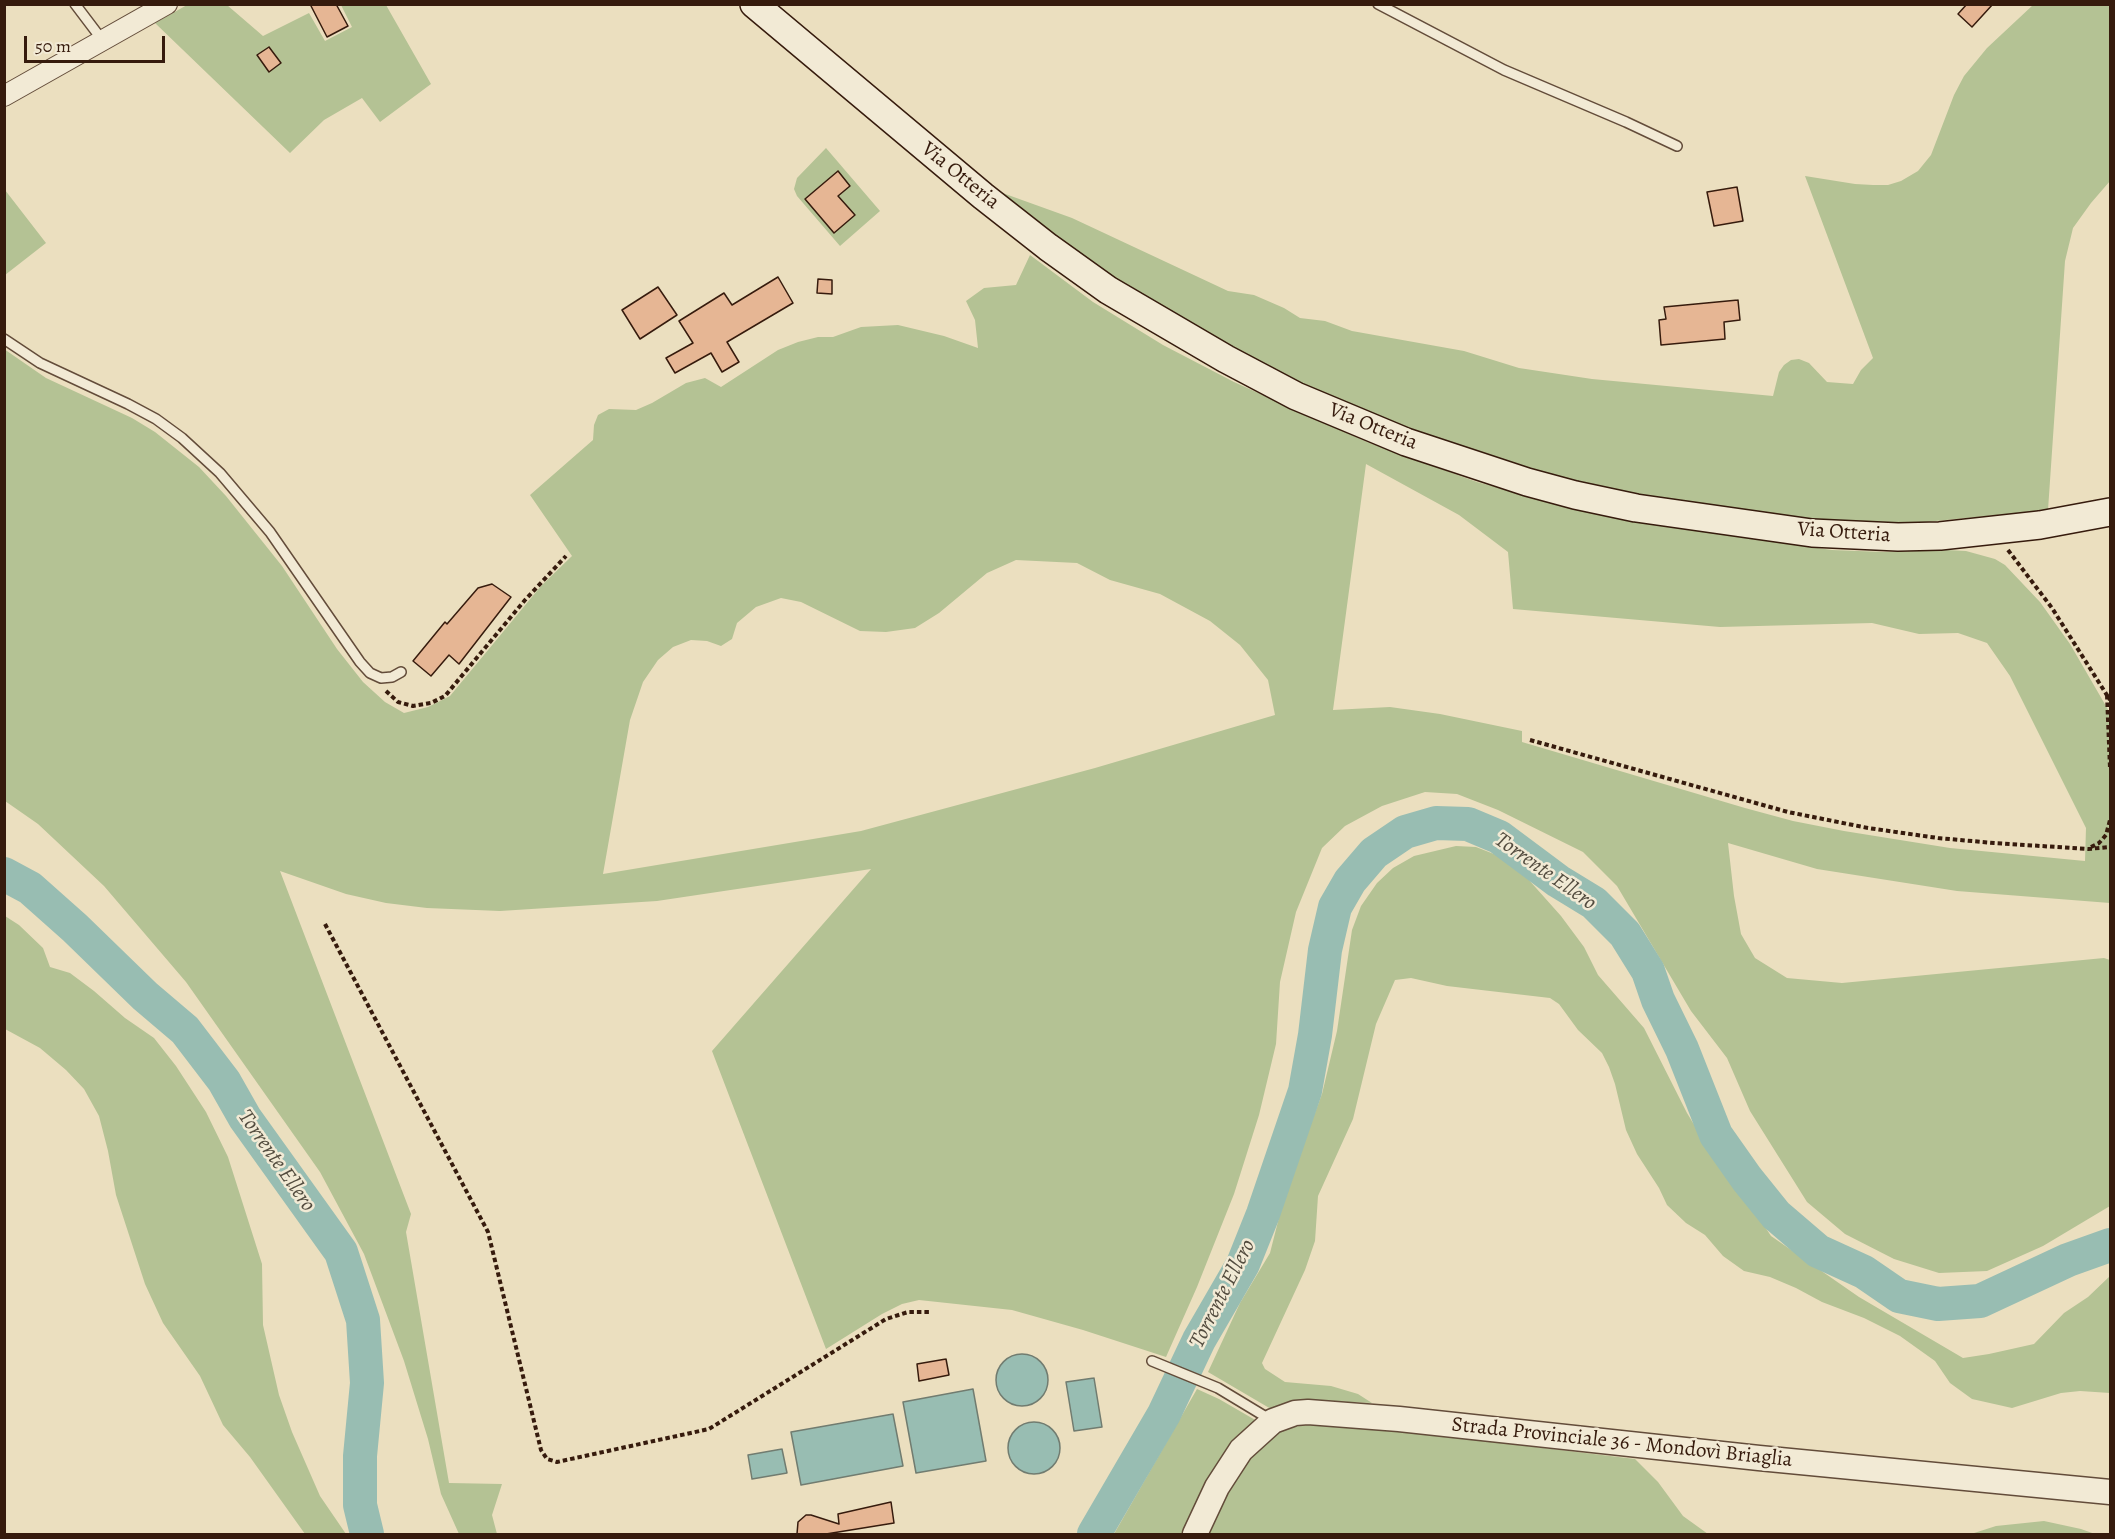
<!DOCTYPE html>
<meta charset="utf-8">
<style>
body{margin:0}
#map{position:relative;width:2115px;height:1539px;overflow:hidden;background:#ebdfbf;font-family:Alegreya,serif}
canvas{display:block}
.frame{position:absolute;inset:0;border:6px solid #361b0d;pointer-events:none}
.scale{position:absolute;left:24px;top:36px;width:141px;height:27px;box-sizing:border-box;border:3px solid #361b0d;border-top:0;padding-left:8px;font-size:18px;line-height:21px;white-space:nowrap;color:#361b0d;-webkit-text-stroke:4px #f2ead5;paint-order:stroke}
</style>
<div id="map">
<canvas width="2115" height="1539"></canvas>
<div class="frame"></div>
<div class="scale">50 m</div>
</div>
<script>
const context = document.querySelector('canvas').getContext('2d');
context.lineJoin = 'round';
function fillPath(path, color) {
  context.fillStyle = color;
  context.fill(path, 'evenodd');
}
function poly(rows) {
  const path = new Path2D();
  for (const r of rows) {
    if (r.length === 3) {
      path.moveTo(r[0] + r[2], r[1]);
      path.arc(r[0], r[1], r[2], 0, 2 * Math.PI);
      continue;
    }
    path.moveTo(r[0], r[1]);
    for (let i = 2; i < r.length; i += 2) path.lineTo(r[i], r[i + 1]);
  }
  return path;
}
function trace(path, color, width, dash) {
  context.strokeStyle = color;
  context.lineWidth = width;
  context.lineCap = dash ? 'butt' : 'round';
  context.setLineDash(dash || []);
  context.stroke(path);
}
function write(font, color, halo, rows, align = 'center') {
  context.font = font + ' Alegreya,serif';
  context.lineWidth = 5;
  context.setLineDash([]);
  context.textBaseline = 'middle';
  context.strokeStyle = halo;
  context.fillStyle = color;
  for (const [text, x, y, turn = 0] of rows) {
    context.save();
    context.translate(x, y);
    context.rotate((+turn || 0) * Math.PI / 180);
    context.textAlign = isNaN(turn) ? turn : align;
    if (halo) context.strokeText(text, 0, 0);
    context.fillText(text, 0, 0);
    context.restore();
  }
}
fillPath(poly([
 [187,5,227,5,263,36,309,13,325,41,352,27,341,5,386,5,431,84,380,122,362,98,324,120,290,153,155,23],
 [2033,5,2110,5,2110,181,2091,203,2073,228,2065,261,2048,510,1915,523,1828,522,1679,502,1596,487,1521,467,1464,449,1373,415,1264,366,1153,303,1103,271,997,191,1072,218,1228,291,1254,295,1284,308,1300,318,1325,321,1352,331,1464,351,1519,368,1592,379,1773,396,1779,372,1784,365,1791,360,1799,359,1809,363,1827,382,1853,384,1861,370,1873,358,1805,176,1855,184,1873,185,1888,185,1901,181,1918,171,1931,155,1954,95,1964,76,1987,48],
 [826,148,880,211,840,246,797,196,794,189,797,178],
 [5,190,46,243,5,275],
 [1030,255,1093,302,1163,345,1234,382,1367,442,1477,482,1582,510,1718,534,1832,550,1884,552,1947,550,1966,551,1995,559,2005,565,2040,602,2070,644,2110,713,2110,903,1957,891,1817,869,1728,843,1734,896,1741,934,1755,958,1787,978,1842,983,2104,958,2110,960,2110,1206,2043,1246,1987,1271,1939,1273,1894,1259,1845,1234,1807,1202,1750,1111,1727,1058,1691,1011,1617,886,1583,852,1498,810,1457,794,1425,792,1382,806,1345,826,1322,848,1296,912,1280,982,1276,1044,1259,1115,1234,1194,1197,1287,1166,1357,1083,1330,1012,1310,919,1300,902,1304,882,1314,826,1349,712,1051,871,869,657,901,500,911,427,908,386,903,346,894,280,871,411,1214,406,1232,449,1483,502,1484,492,1515,497,1534,459,1534,441,1494,428,1439,404,1361,364,1254,320,1172,186,982,104,886,38,824,5,801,4,349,46,378,132,418,155,432,199,467,226,496,282,566,337,649,363,682,385,702,404,713,428,707,450,696,541,586,572,556,530,495,593,440,594,425,598,415,609,409,636,410,652,403,686,383,705,378,721,387,778,350,798,342,818,337,833,337,861,327,898,325,944,336,978,348,975,320,966,301,984,288,1016,285],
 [1366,464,1459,515,1508,552,1513,609,1720,627,1872,623,1919,634,1958,633,1987,643,2010,676,2086,828,2085,861,1950,848,1844,831,1793,821,1745,808,1522,742,1522,731,1440,714,1390,707,1333,710],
 [1016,560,1077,563,1110,580,1160,594,1210,621,1240,645,1268,680,1275,715,1095,768,861,831,603,874,630,720,643,682,658,660,673,647,691,640,707,641,721,646,732,639,737,623,756,607,781,598,801,602,860,631,886,632,915,628,939,613,987,573],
 [1456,846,1476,847,1499,856,1520,870,1561,916,1584,947,1598,975,1644,1028,1687,1113,1710,1151,1738,1186,1771,1236,1859,1297,1963,1358,1989,1354,2034,1344,2064,1313,2088,1297,2110,1276,2110,1393,2080,1391,2061,1393,2012,1408,1972,1399,1950,1383,1935,1361,1900,1336,1864,1318,1822,1302,1796,1288,1770,1277,1744,1271,1723,1256,1705,1235,1686,1223,1667,1205,1659,1188,1637,1154,1626,1130,1615,1084,1609,1067,1602,1053,1578,1030,1559,1004,1550,998,1447,986,1411,978,1395,980,1376,1024,1353,1119,1318,1196,1315,1241,1305,1270,1262,1363,1265,1369,1285,1382,1331,1386,1358,1394,1372,1403,1303,1400,1271,1409,1208,1372,1240,1303,1270,1253,1286,1190,1322,1094,1337,1031,1352,930,1361,906,1377,883,1393,868,1414,856],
 [5,916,19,925,43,948,50,967,70,973,94,991,125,1018,154,1038,176,1066,206,1112,228,1157,262,1264,263,1325,279,1395,292,1432,320,1496,346,1534,305,1534,250,1457,223,1425,200,1376,163,1323,145,1284,116,1195,108,1151,99,1116,84,1089,66,1070,40,1048,5,1029],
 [1197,1389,1219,1399,1257,1421,1184,1534,1114,1534],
 [1313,1424,1394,1430,1635,1459,1658,1482,1683,1516,1708,1534,1207,1534,1219,1505,1249,1457,1272,1434,1286,1428],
 [2044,1521,2081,1529,2095,1534,1971,1534,1996,1526]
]), '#b4c294');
const water = poly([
 [1022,1380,26],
 [1094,1378,1102,1427,1074,1431,1066,1382,1094,1378],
 [973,1389,986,1461,916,1473,903,1402,973,1389],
 [893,1414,903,1466,801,1485,791,1432,893,1414],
 [1034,1448,26],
 [782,1449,787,1473,752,1479,748,1455,782,1449]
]);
fillPath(water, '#98bdb2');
trace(water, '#717c70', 1.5);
trace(poly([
 [4,874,30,888,75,928,145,996,185,1030,224,1081,245,1118,341,1252,363,1320,367,1383,360,1456,360,1505,367,1534],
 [1094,1534,1164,1414,1199,1340,1243,1264,1263,1214,1305,1091,1315,1035,1325,950,1335,907,1350,881,1374,853,1405,832,1436,823,1468,824,1499,837,1558,881,1594,903,1625,934,1648,971,1658,1000,1682,1049,1716,1135,1747,1179,1776,1215,1818,1251,1864,1272,1899,1296,1938,1304,1980,1301,2068,1260,2110,1245]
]), '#98bdb2', 34);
const building = poly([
 [310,4,336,4,348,26,327,37,310,4],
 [1967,4,1993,4,1972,27,1958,14,1967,4],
 [269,47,281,63,269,72,257,55,269,47],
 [838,171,850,186,838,196,855,215,834,233,805,199,838,171],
 [1737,187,1743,221,1714,226,1707,192,1737,187],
 [778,277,793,303,727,342,739,362,722,372,711,353,675,373,666,358,693,343,679,321,724,293,732,305,778,277],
 [818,279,832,280,832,294,817,293,818,279],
 [658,287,677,315,640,339,622,310,658,287],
 [1738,300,1740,320,1724,322,1725,339,1661,345,1659,320,1666,319,1664,307,1738,300],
 [492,584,511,597,459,664,449,655,431,676,413,661,445,622,447,624,478,588,492,584],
 [946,1359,949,1375,919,1381,917,1364,946,1359],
 [891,1502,894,1523,826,1534,797,1534,798,1522,806,1515,811,1515,839,1524,838,1514,891,1502]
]);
fillPath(building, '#e6b694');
trace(building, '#361b0d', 1.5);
const service = poly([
 [75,4,103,41],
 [1378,4,1504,70,1626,122,1677,146],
 [4,339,40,363,128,404,156,419,182,438,220,473,270,532,360,662,370,673,381,678,392,677,401,672],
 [1152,1361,1218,1388,1271,1420]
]);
const minor = poly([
 [4,96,167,4]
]);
const tertiary = poly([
 [1195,1534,1217,1487,1241,1450,1273,1421,1295,1413,1308,1412,1399,1419,1759,1458,2110,1492]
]);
const secondary = poly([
 [754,4,983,196,1048,247,1108,290,1226,359,1296,396,1406,442,1527,482,1575,495,1636,508,1812,533,1898,537,1940,536,2040,525,2110,512]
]);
trace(service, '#634c3a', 12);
trace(minor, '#634c3a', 22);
trace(tertiary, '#634c3a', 27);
trace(secondary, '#361b0d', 30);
trace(poly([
 [2008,550,2052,608,2110,700],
 [386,691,398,702,413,706,431,703,445,696,525,600,566,556],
 [2107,695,2110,768],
 [1530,740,1788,812,1868,828,1938,838,1994,843,2088,849,2110,847],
 [2091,847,2099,843,2106,835,2110,820],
 [325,924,488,1232,541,1450,547,1459,557,1462,709,1429,886,1319,908,1312,931,1312]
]), '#361b0d', 4, [4.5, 3]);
trace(service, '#f2ead5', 9);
trace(minor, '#f2ead5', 20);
trace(tertiary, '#f2ead5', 24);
trace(secondary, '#f2ead5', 27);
write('21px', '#361b0d', '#f2ead5', [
 ["Via Otteria",960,176,39],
 ["Via Otteria",1373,427,22],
 ["Via Otteria",1844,533,4],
 ["Strada Provinciale 36 - Mondovì Briaglia",1622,1443,6]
]);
write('italic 22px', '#534c3f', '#f2ead5', [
 ["Torrente Ellero",1545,872,35],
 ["Torrente Ellero",276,1161,55],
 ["Torrente Ellero",1223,1294,-63]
]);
</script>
